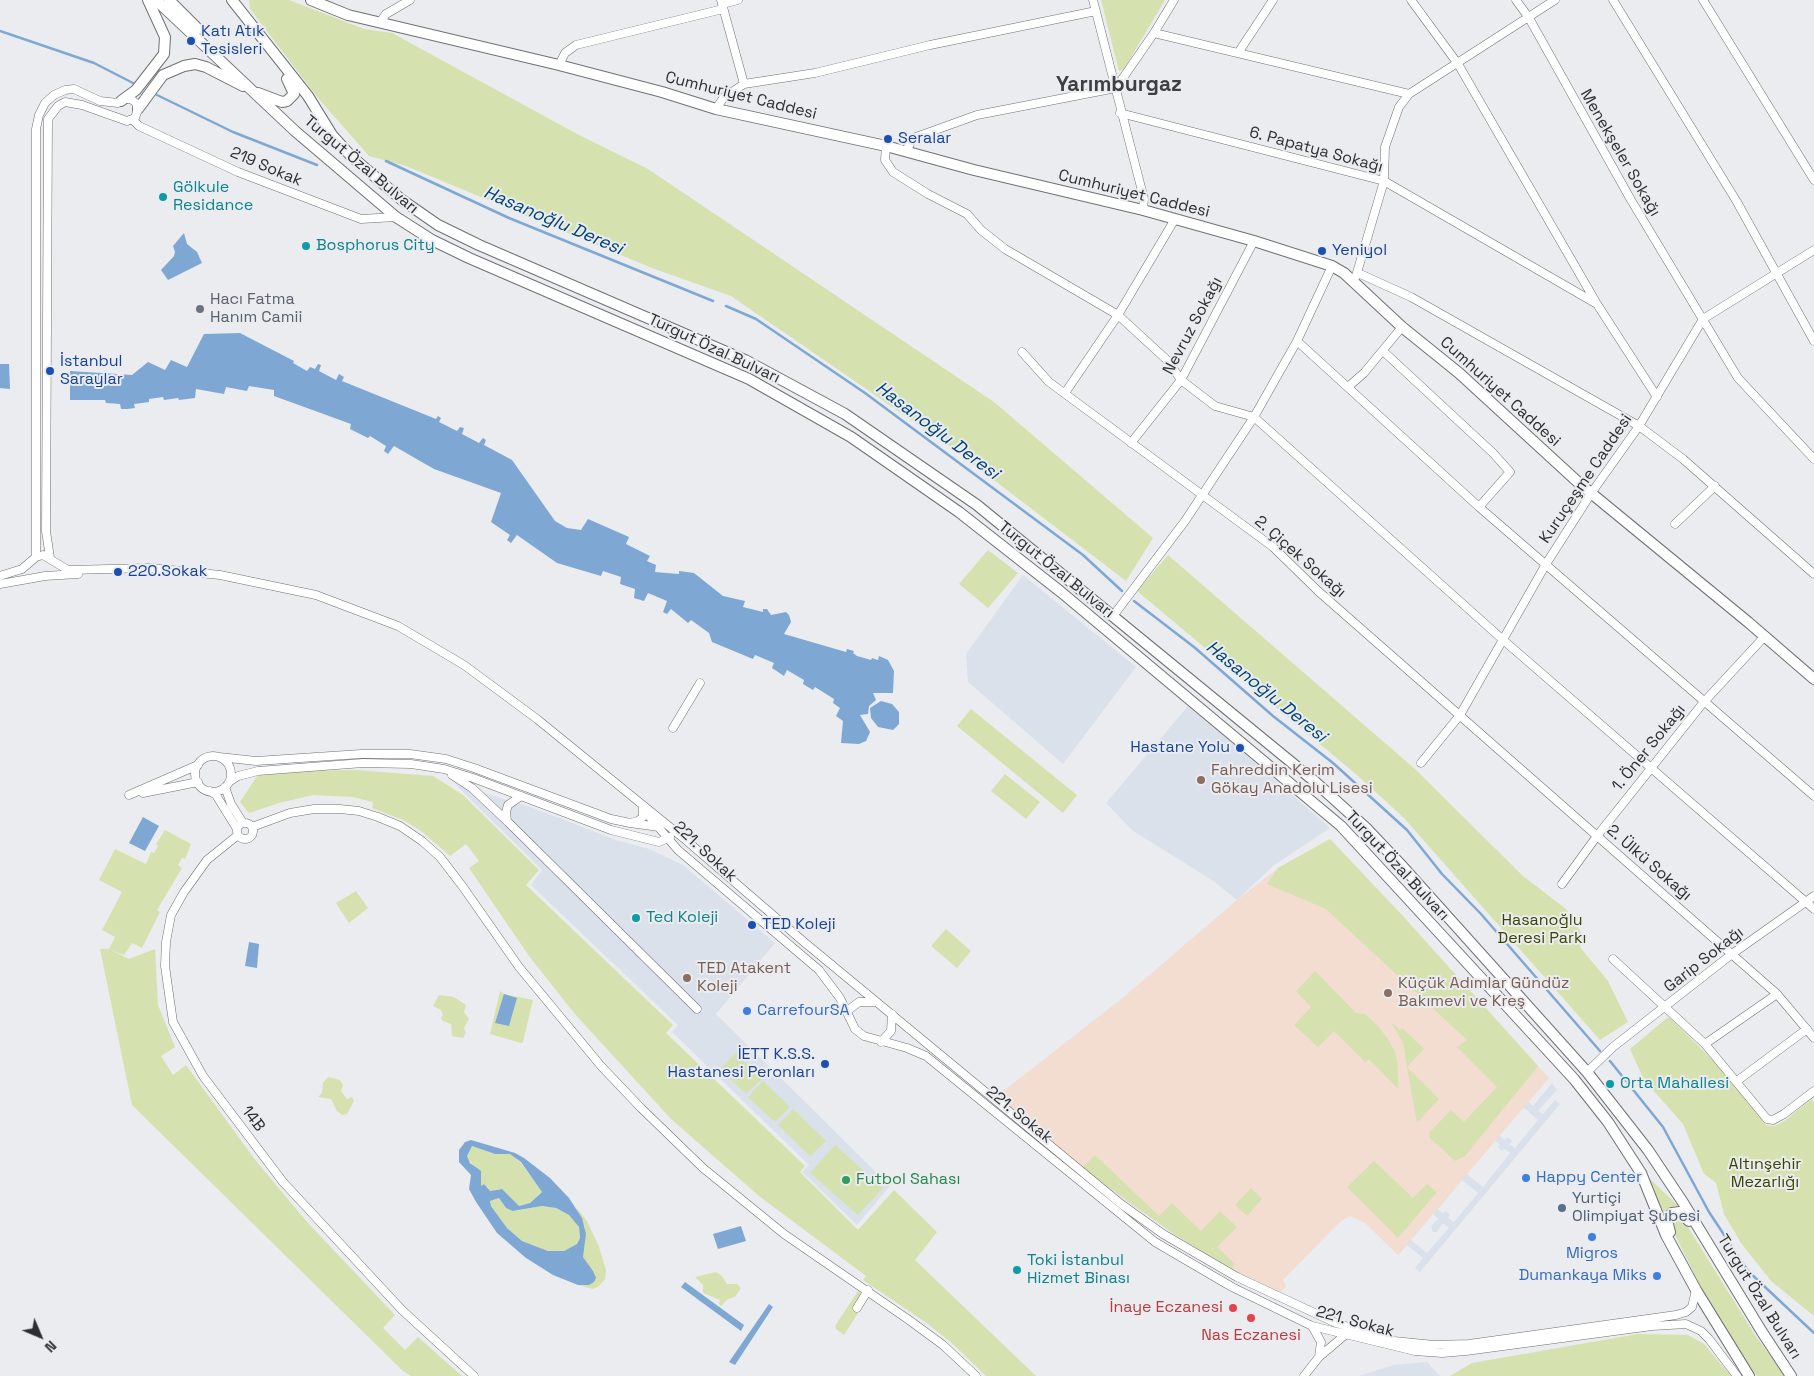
<!DOCTYPE html>
<meta charset="utf-8">
<style>
body{margin:0}
#map{position:relative;width:1814px;height:1376px;overflow:hidden;background:#eaecef;font-family:"Space Grotesk",sans-serif}
canvas{display:block}
.north{position:absolute;left:15px;top:1311px;width:50px;height:50px;-webkit-text-stroke:4px #eaecef;paint-order:stroke;rotate:135deg;font-size:14px;font-weight:700;line-height:20px;text-align:center;color:#2d2e2f}
.north::after{content:'';display:block;margin:auto;width:18px;height:22px;background:#2d2e2f;clip-path:polygon(50% 0,100% 100%,50% 72%,0 100%)}
</style>
<div id="map">
<canvas width="1814" height="1376"></canvas>
<div class="north">N</div>
</div>
<script>
const context = document.querySelector('canvas').getContext('2d');
context.lineJoin = 'round';
function fillPath(path, color) {
  context.fillStyle = color;
  context.fill(path, 'evenodd');
}
function poly(rows) {
  const path = new Path2D();
  for (const r of rows) {
    if (r.length === 3) {
      path.moveTo(r[0] + r[2], r[1]);
      path.arc(r[0], r[1], r[2], 0, 2 * Math.PI);
      continue;
    }
    path.moveTo(r[0], r[1]);
    for (let i = 2; i < r.length; i += 2) path.lineTo(r[i], r[i + 1]);
  }
  return path;
}
function trace(path, color, width, dash) {
  context.strokeStyle = color;
  context.lineWidth = width;
  context.lineCap = dash ? 'butt' : 'round';
  context.setLineDash(dash || []);
  context.stroke(path);
}
function write(font, color, halo, rows, align = 'center') {
  context.font = font + ' "Space Grotesk",sans-serif';
  context.lineWidth = 4;
  context.setLineDash([]);
  context.textBaseline = 'middle';
  context.strokeStyle = halo;
  context.fillStyle = color;
  for (const [text, x, y, turn = 0] of rows) {
    context.save();
    context.translate(x, y);
    context.rotate((+turn || 0) * Math.PI / 180);
    context.textAlign = isNaN(turn) ? turn : align;
    if (halo) context.strokeText(text, 0, 0);
    context.fillText(text, 0, 0);
    context.restore();
  }
}
fillPath(poly([
 [1023,575,1136,667,1063,764,968,682,966,654],
 [1189,705,1330,828,1273,866,1237,900,1212,880,1133,831,1106,803],
 [455,784,530,807,616,840,649,849,683,865,775,943,716,1014,890,1186,857,1225,802,1172,809,1165,672,1032,678,1025,531,885,542,870],
 [1552,1083,1557,1090,1538,1111,1543,1114,1555,1100,1560,1104,1420,1272,1415,1268,1423,1258,1407,1245,1399,1254,1394,1250,1527,1101,1533,1106],
 [1522,1106,1538,1120,1515,1148,1509,1144,1512,1141,1508,1137,1504,1140,1499,1135],
 [1495,1140,1500,1145,1498,1147,1501,1151,1505,1149,1510,1153,1483,1187,1467,1174],
 [1462,1180,1478,1193,1454,1222,1448,1218,1450,1214,1445,1211,1443,1214,1438,1209],
 [1433,1214,1438,1219,1431,1226,1433,1232,1437,1232,1443,1223,1449,1228,1427,1253,1411,1240],
 [1427,1362,1440,1376,1359,1376,1393,1365]
]), '#dbe1eb');
fillPath(poly([
 [1330,839,1401,914,1549,1078,1398,1255,1365,1223,1350,1216,1340,1222,1283,1280,1286,1286,1281,1292,1231,1269,1133,1206,1082,1168,997,1096,1125,996,1237,900,1278,868]
]), '#f3ddd0');
fillPath(poly([
 [249,0,289,0,364,29,392,33,579,135,648,169,994,402,1153,538,1126,581,952,448,731,296,652,268,406,166,369,156,318,98,250,9],
 [1101,0,1165,0,1124,69,1119,71],
 [988,550,1018,573,988,608,959,584],
 [1168,555,1415,769,1523,876,1566,909,1584,937,1580,947,1608,981,1628,1022,1600,1040,1403,817,1357,775,1137,591],
 [971,709,1077,795,1063,813,957,726],
 [356,770,433,776,463,795,539,870,526,885,673,1025,666,1033,805,1166,800,1172,858,1230,894,1190,937,1232,915,1260,1036,1376,986,1376,954,1345,928,1324,863,1280,866,1276,759,1196,671,1119,574,1013,529,956,469,868,479,861,466,844,450,856,421,831,403,820,372,808,373,802,352,797,313,795,279,803,249,813,240,802,257,776,296,771],
 [1005,774,1040,802,1026,819,991,791],
 [165,830,191,844,185,859,182,858,178,865,182,868,157,910,160,912,142,948,132,943,124,955,111,950,129,959,155,949,158,1005,175,1047,161,1056,173,1075,186,1065,256,1161,307,1222,395,1315,383,1328,405,1350,418,1337,462,1376,411,1376,403,1371,132,1105,100,949,109,949,115,937,102,930,122,892,99,880,115,849,146,864,151,852,154,853,158,846,156,844],
 [1330,839,1401,914,1538,1066,1465,1156,1455,1161,1430,1138,1429,1133,1451,1110,1464,1122,1497,1087,1457,1047,1467,1040,1326,909,1267,884,1278,868],
 [356,891,368,908,349,923,336,903],
 [946,929,971,951,957,968,931,946],
 [1315,971,1356,1013,1365,1014,1377,1025,1388,1039,1395,1052,1398,1066,1398,1089,1369,1059,1365,1062,1334,1031,1318,1047,1294,1025,1311,1007,1296,991],
 [500,991,504,994,533,1000,523,1042,521,1043,490,1034],
 [439,995,454,997,466,1005,464,1012,469,1019,464,1028,466,1033,463,1038,452,1036,451,1024,443,1021,441,1017,443,1015,441,1010,433,1006],
 [1667,1018,1670,1018,1733,1080,1766,1125,1774,1126,1783,1122,1812,1099,1814,1102,1814,1316,1771,1281,1741,1243,1724,1214,1716,1183,1704,1174,1683,1124,1644,1080,1630,1049],
 [1391,1022,1400,1030,1402,1028,1424,1049,1407,1067,1439,1099,1417,1123,1407,1067,1403,1043],
 [736,1053,762,1079,746,1094,720,1069],
 [328,1077,340,1080,343,1085,341,1091,347,1099,352,1097,354,1101,347,1114,342,1115,337,1111,331,1099,318,1097,322,1093,323,1083],
 [763,1081,790,1107,775,1122,748,1097],
 [793,1109,826,1141,810,1156,778,1125],
 [835,1145,883,1188,858,1215,810,1173],
 [472,1146,495,1154,510,1153,520,1162,542,1191,530,1203,519,1206,499,1189,490,1191,484,1184,481,1186,480,1174,466,1156],
 [1095,1155,1159,1216,1172,1203,1201,1231,1220,1211,1237,1227,1217,1247,1235,1264,1231,1269,1175,1235,1082,1168],
 [1374,1161,1413,1198,1427,1184,1437,1192,1398,1238,1347,1187],
 [1649,1178,1671,1199,1678,1206,1670,1207,1663,1214],
 [1251,1188,1262,1199,1247,1216,1235,1205],
 [499,1198,506,1208,516,1211,542,1206,556,1208,569,1215,579,1227,580,1238,577,1244,564,1251,548,1251,522,1241,507,1228,491,1206,490,1201],
 [576,1207,587,1221,599,1247,606,1270,605,1279,599,1286,593,1289,578,1285,584,1285,588,1266,583,1257,585,1228],
 [1678,1216,1686,1224,1755,1335,1785,1376,1757,1376,1744,1358,1700,1285,1669,1223,1671,1219],
 [716,1272,722,1276,727,1284,737,1284,741,1288,735,1297,728,1299,721,1306,719,1304,720,1300,703,1293,703,1285,695,1277],
 [858,1291,862,1293,857,1304,862,1307,844,1335,836,1329,835,1326],
 [1638,1334,1688,1335,1704,1344,1731,1376,1450,1376,1472,1363]
]), '#d5e2af');
fillPath(poly([
 [184,233,187,244,197,252,202,263,168,280,161,270,174,256,175,252,173,246],
 [240,333,294,361,293,363,307,371,310,367,315,369,318,364,321,365,319,371,336,380,339,374,344,377,342,381,436,419,438,416,441,418,439,422,457,431,460,427,464,428,462,434,479,443,483,438,486,440,484,445,512,460,555,521,567,528,581,530,588,519,629,537,626,544,650,556,647,561,656,565,655,572,679,574,679,571,694,573,723,596,745,601,743,607,763,612,763,609,767,609,771,615,786,612,789,615,791,622,784,634,846,652,847,649,854,651,853,653,857,656,871,660,872,658,878,660,879,656,888,660,894,671,893,693,873,693,876,700,869,706,868,714,860,715,870,732,866,741,859,744,841,743,843,721,836,716,840,708,833,703,834,699,815,687,813,690,803,684,804,680,787,670,784,676,772,668,774,663,755,655,753,659,712,642,709,633,691,620,688,623,671,609,667,614,663,612,667,601,648,593,644,601,634,598,635,589,620,584,621,577,603,571,601,576,557,563,517,535,511,543,507,540,510,535,491,522,501,493,434,469,394,446,388,454,384,451,386,446,370,436,368,438,350,429,351,424,274,396,274,390,249,386,247,391,226,387,224,394,196,389,195,398,179,400,178,398,164,400,163,397,149,399,149,402,134,404,135,408,127,409,121,409,120,404,106,403,105,400,70,400,70,371,132,375,148,362,165,370,171,360,187,367,204,334],
 [0,364,9,364,10,389,0,388],
 [881,701,892,704,899,712,899,724,893,730,878,727,871,718,870,708],
 [143,817,159,826,145,851,129,843],
 [249,942,259,944,257,968,245,966],
 [504,994,517,998,509,1026,495,1023],
 [471,1140,515,1153,524,1158,550,1178,569,1198,582,1218,586,1234,583,1257,593,1271,596,1278,594,1282,589,1285,578,1285,553,1275,526,1258,497,1233,476,1202,469,1189,471,1175,459,1162,459,1150,465,1142],
 [472,1146,495,1154,510,1154,521,1162,542,1192,530,1203,519,1206,502,1189,490,1191,484,1184,481,1186,481,1171,470,1163,467,1156],
 [499,1198,506,1208,513,1211,542,1206,556,1208,569,1215,579,1227,580,1238,577,1244,564,1251,548,1251,522,1241,507,1228,491,1206,490,1201],
 [741,1226,746,1241,718,1249,713,1234],
 [685,1282,744,1325,741,1331,681,1287],
 [769,1304,773,1307,735,1365,729,1362]
]), '#7ea8d3');
trace(poly([
 [0,31,94,63,133,83],
 [157,95,233,132,317,165],
 [386,161,509,218,713,301],
 [726,306,756,319,865,393,1083,555,1122,591],
 [1134,601,1194,647,1273,716,1333,763,1407,830,1442,874,1481,914,1600,1051],
 [1610,1061,1663,1127,1709,1212,1748,1271,1814,1333]
]), '#7ea8d3', 2.5);
const minor = poly([
 [721,0,744,84],
 [1093,0,1144,199,1143,210],
 [1411,0,1458,64,1597,304,1657,397],
 [1516,0,1529,18,1631,200,1738,378,1814,459],
 [1613,0,1737,202,1814,341],
 [1703,0,1814,180],
 [722,4,738,0],
 [380,22,386,14,410,0],
 [1154,33,1409,94,1555,0],
 [1238,53,1273,0],
 [559,65,565,53,576,45,723,9],
 [716,109,724,97,744,84,815,73,930,45,1096,11],
 [1120,113,1384,181,1597,304],
 [133,120,139,126,238,172,361,219,396,217],
 [886,146,885,160,893,172,928,194,967,214,981,230,1005,249,1118,315,1168,361,1181,380,1215,406,1254,417,1502,639,1814,909],
 [906,151,912,140,916,137,977,115,1116,88,1154,33,1174,0],
 [1358,273,1411,297,1639,426,1683,459,1814,574],
 [1356,276,1384,181,1385,147,1399,107,1409,94],
 [1297,341,1479,507,1814,796],
 [1383,351,1493,453,1510,472,1479,507],
 [1022,352,1049,382,1273,547,1318,591,1777,994,1814,1038],
 [1349,386,1364,373,1402,327],
 [1065,393,1118,315,1175,219],
 [1131,443,1181,380,1254,241],
 [1675,524,1715,486],
 [36,557,36,129,39,115,45,103,54,95,65,90,74,89,100,101,118,103,124,99,131,99,136,103,138,109,135,118,127,121,82,105,65,102,58,106,48,119,46,531,50,558],
 [0,576,22,569,36,557,43,555,68,570,151,568,220,575,316,595,398,626,464,665,537,719,687,841,804,942,1121,1204,1163,1234,1237,1277,1336,1323,1394,1341,1434,1345,1469,1344,1676,1315,1686,1312,1692,1307,1696,1290],
 [0,584,45,576,78,574],
 [1113,616,1185,521,1254,417,1297,341,1332,266],
 [673,728,700,683],
 [213,774,18],
 [219,757,256,761,361,754,410,754,446,759,474,768,611,819,630,823,638,821,643,817,643,808],
 [1421,763,1460,715,1546,564,1592,492,1639,426,1703,319,1814,250],
 [452,775,472,788,507,821,697,1009],
 [229,782,238,776,258,771,363,763,411,764,444,769,473,778,611,830,659,842,670,837],
 [225,787,231,804,243,823],
 [210,791,216,795,237,829],
 [143,793,198,782],
 [129,795,198,765],
 [647,814,678,850,819,970,840,998,855,1029,864,1036,907,1048,926,1056,1155,1242,1232,1287,1312,1326,1415,1351,1442,1353,1466,1351,1652,1326,1686,1324,1701,1331,1709,1339,1737,1376],
 [507,821,506,812,508,805,521,796],
 [630,823,659,827],
 [245,831,8],
 [252,827,290,813,314,809,340,809,359,811,378,817,400,826,422,841,440,857,463,887,519,967,601,1066,641,1108,703,1168,784,1234,909,1320,943,1345,976,1376],
 [238,835,207,860,184,892,171,915,166,942,165,966,173,1022,203,1076,283,1182,402,1310,474,1376],
 [1562,884,1597,836,1703,703,1765,636],
 [1613,959,1705,1044,1767,1119,1773,1120,1784,1114,1814,1091],
 [847,1011,859,1002,876,1002],
 [881,1042,891,1031,892,1014],
 [1705,1044,1777,994],
 [1587,1072,1613,1047,1732,954,1814,896],
 [1737,1081,1807,1029],
 [857,1308,868,1290],
 [1312,1326,1321,1342,1319,1357],
 [1304,1376,1319,1357,1345,1335]
]);
const major = poly([
 [156,0,295,131,396,217,432,240,469,258,749,379,851,437,959,512,1061,592,1341,826,1574,1079,1608,1122,1641,1173,1666,1235,1696,1290,1749,1376],
 [169,0,198,29],
 [232,0,308,96,332,135,351,156,402,200,438,225,479,245,745,360,845,414,977,505,1313,780,1366,828,1403,867,1587,1072,1648,1150,1684,1204,1762,1332,1791,1376],
 [311,0,348,15,559,65,662,92,716,109,886,146,974,170,1143,210,1254,241,1332,266,1344,273,1402,327,1459,373,1580,484,1748,622,1814,679],
 [258,93,282,102,287,101,294,94,287,79],
 [121,101,136,90,164,54,165,37,148,0],
 [138,109,163,75,184,66,195,64,206,67,243,86],
 [1670,1232,1667,1221,1672,1213,1680,1212,1689,1221]
]);
trace(minor, '#6f7173', 9);
trace(major, '#6f7173', 12);
trace(minor, '#fff', 8);
trace(major, '#fff', 10);
for (const [x, y, r, color] of [
 [191,41,5,"#1a4fb4"],
 [888,139,5,"#1a4fb4"],
 [163,197,5,"#0f9aa8"],
 [306,246,5,"#0f9aa8"],
 [1322,251,5,"#1a4fb4"],
 [200,309,5,"#6b7280"],
 [50,371,5,"#1a4fb4"],
 [118,572,5,"#1a4fb4"],
 [1240,748,5,"#1a4fb4"],
 [1201,780,5,"#8d6e63"],
 [636,918,5,"#0f9aa8"],
 [752,925,5,"#1a4fb4"],
 [687,978,5,"#8d6e63"],
 [1388,993,5,"#8d6e63"],
 [747,1011,5,"#3f7fe0"],
 [825,1064,5,"#1a4fb4"],
 [1610,1084,5,"#0f9aa8"],
 [1526,1178,5,"#3f7fe0"],
 [846,1180,5,"#2e9e5b"],
 [1562,1208,5,"#5c6f8a"],
 [1592,1237,5,"#3f7fe0"],
 [1017,1270,5,"#0f9aa8"],
 [1657,1276,5,"#3f7fe0"],
 [1233,1308,5,"#e0444e"],
 [1251,1318,5,"#e0444e"]
]) {
  const dot = new Path2D();
  dot.arc(x, y, r, 0, 2 * Math.PI);
  context.fillStyle = color;
  context.fill(dot);
  trace(dot, '#eaecef', 2);
}
write('16px', '#164399', '#eaecef', [
 ["Katı Atık",201,32],
 ["Tesisleri",201,50],
 ["Seralar",898,139],
 ["Yeniyol",1332,251],
 ["İstanbul",60,362],
 ["Saraylar",60,380],
 ["220.Sokak",128,572],
 ["Hastane Yolu",1230,748,"right"],
 ["TED Koleji",762,925],
 ["İETT K.S.S.",815,1055,"right"],
 ["Hastanesi Peronları",815,1073,"right"]
], 'left');
write('16px', '#2d2e2f', '#eaecef', [
 ["Cumhuriyet Caddesi",741,96,14],
 ["6. Papatya Sokağı",1316,150,15],
 ["Menekşeler Sokağı",1620,153,60],
 ["Turgut Özal Bulvarı",361,165,40],
 ["219 Sokak",266,167,23],
 ["Cumhuriyet Caddesi",1134,194,14],
 ["Nevruz Sokağı",1193,326,-62],
 ["Turgut Özal Bulvarı",714,349,25],
 ["Cumhuriyet Caddesi",1500,392,42],
 ["Kuruçeşme Caddesi",1586,479,-56],
 ["2. Çiçek Sokağı",1300,557,41],
 ["Turgut Özal Bulvarı",1056,570,39],
 ["1. Öner Sokağı",1649,748,-51],
 ["221. Sokak",705,852,43],
 ["2. Ülkü Sokağı",1649,863,41],
 ["Turgut Özal Bulvarı",1397,866,47],
 ["Garip Sokağı",1704,960,-38],
 ["221. Sokak",1019,1115,39],
 ["14B",253,1119,53],
 ["Turgut Özal Bulvarı",1759,1297,58],
 ["221. Sokak",1355,1322,15]
]);
write('16px', '#0d838f', '#eaecef', [
 ["Gölkule",173,188],
 ["Residance",173,206],
 ["Bosphorus City",316,246],
 ["Ted Koleji",646,918],
 ["Orta Mahallesi",1620,1084],
 ["Toki İstanbul",1027,1261],
 ["Hizmet Binası",1027,1279]
], 'left');
write('16px', '#5b616d', '#eaecef', [
 ["Hacı Fatma",210,300],
 ["Hanım Camii",210,318]
], 'left');
write('16px', '#785e54', '#eaecef', [
 ["Fahreddin Kerim",1211,771],
 ["Gökay Anadolu Lisesi",1211,789],
 ["TED Atakent",697,969],
 ["Koleji",697,987],
 ["Küçük Adımlar Gündüz",1398,984],
 ["Bakımevi ve Kreş",1398,1002]
], 'left');
write('16px', '#394400', '#eaecef', [
 ["Hasanoğlu",1542,921],
 ["Deresi Parkı",1542,939],
 ["Altınşehir",1765,1165],
 ["Mezarlığı",1765,1183]
]);
write('16px', '#366cbe', '#eaecef', [
 ["CarrefourSA",757,1011],
 ["Happy Center",1536,1178],
 ["Migros",1592,1254,"center"],
 ["Dumankaya Miks",1647,1276,"right"]
], 'left');
write('16px', '#27864d', '#eaecef', [
 ["Futbol Sahası",856,1180]
], 'left');
write('16px', '#4e5e75', '#eaecef', [
 ["Yurtiçi",1572,1199],
 ["Olimpiyat Şubesi",1572,1217]
], 'left');
write('16px', '#be3a42', '#eaecef', [
 ["İnaye Eczanesi",1223,1308],
 ["Nas Eczanesi",1251,1336,"center"]
], 'right');
write('italic 18px', '#004378', '#eaecef', [
 ["Hasanoğlu Deresi",553,221,23],
 ["Hasanoğlu Deresi",937,431,37],
 ["Hasanoğlu Deresi",1266,692,39]
]);
write('bold 21px', '#3e3f42', '#eaecef', [
 ["Yarımburgaz",1119,85]
]);
</script>
